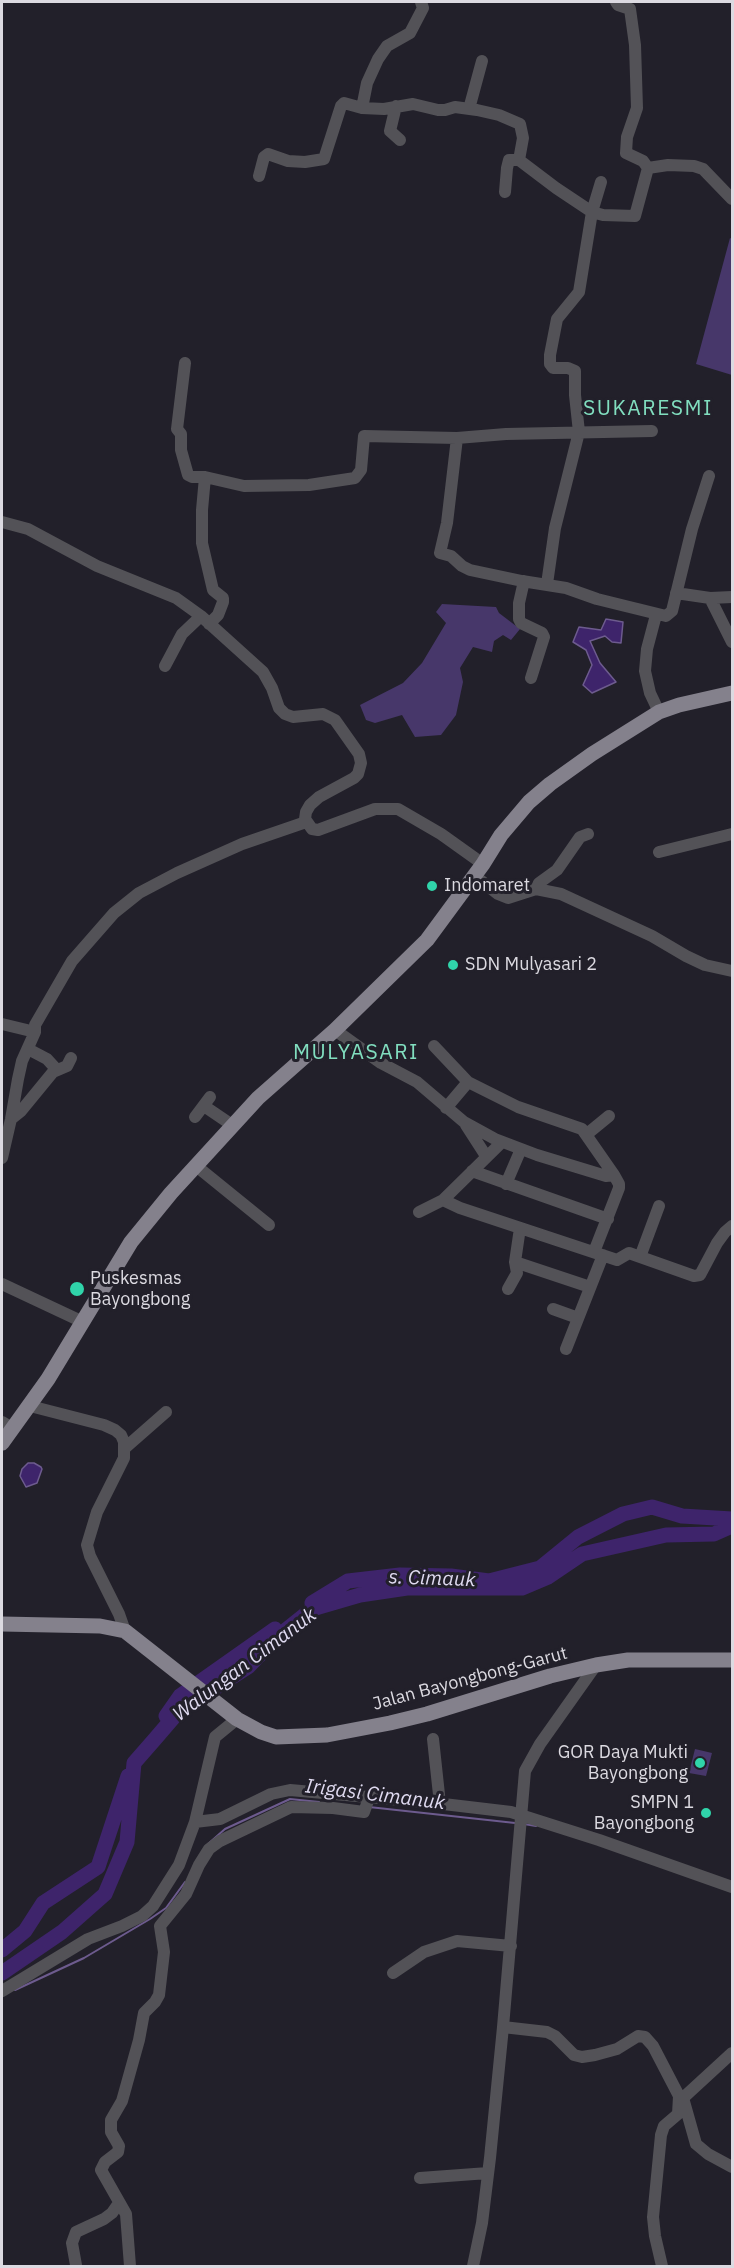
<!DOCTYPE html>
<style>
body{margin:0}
#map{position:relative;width:734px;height:2268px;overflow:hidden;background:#22202a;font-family:"IBM Plex Sans",sans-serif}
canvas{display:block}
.frame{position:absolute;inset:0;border:3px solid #dcdae1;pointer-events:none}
</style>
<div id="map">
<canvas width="734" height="2268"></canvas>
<div class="frame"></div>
</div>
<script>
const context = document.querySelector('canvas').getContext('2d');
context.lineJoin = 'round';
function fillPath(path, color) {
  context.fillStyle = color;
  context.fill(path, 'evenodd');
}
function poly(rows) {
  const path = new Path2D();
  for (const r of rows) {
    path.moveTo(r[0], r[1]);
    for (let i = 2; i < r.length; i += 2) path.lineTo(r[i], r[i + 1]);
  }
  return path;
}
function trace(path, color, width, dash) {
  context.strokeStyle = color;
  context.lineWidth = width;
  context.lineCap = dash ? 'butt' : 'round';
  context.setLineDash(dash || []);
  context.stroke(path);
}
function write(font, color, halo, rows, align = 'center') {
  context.font = font + ' "IBM Plex Sans",sans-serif';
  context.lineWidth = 6;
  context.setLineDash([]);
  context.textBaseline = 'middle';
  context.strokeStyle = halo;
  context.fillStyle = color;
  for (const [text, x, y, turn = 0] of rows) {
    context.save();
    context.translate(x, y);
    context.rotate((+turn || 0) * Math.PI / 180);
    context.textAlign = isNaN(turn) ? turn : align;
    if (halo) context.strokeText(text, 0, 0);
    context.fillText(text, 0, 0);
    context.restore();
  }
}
fillPath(poly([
 [730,238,732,239,732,375,696,364],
 [442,604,496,607,499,613,520,629,511,640,503,635,494,641,492,652,473,647,460,668,463,682,456,715,441,735,415,737,402,715,375,723,366,720,360,705,403,683,422,663,446,623,436,612],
 [695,1749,712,1753,706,1776,689,1773]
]), '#47376a');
const water = poly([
 [606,619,623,622,621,643,612,642,605,636,590,641,600,663,616,682,592,693,583,685,592,665,586,650,573,642,579,627,601,630,606,619],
 [28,1463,34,1463,41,1467,42,1469,37,1483,26,1487,20,1476,22,1469,28,1463]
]);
fillPath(water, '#3e246b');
trace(water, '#6d5b8e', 1.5);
trace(poly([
 [369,1807,515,1823],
 [524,1824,536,1826],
 [208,1844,225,1829,290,1799,319,1802],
 [15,1990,84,1958,150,1919,166,1908,185,1882]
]), '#6d5b8e', 2);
trace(poly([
 [312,1603,348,1581,400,1575,451,1576,489,1581,540,1568,578,1537,623,1514,652,1507,682,1516,732,1519],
 [166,1716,180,1696,275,1629],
 [2,1950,25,1931,43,1903,98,1867,128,1776],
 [2,1973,62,1932,105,1894,127,1842,134,1763,155,1739,179,1711,248,1667,277,1637,312,1609,360,1595,407,1588,522,1588,548,1577,582,1554,666,1535,714,1534,732,1526]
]), '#3e246b', 15);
trace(poly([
 [616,2,618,5,630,9,635,45,637,108,627,137,626,153,643,161,648,168],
 [396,106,390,131,400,140],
 [362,108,367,83,378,59,387,46,410,33,423,8,421,2],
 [469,109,482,61],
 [259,176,264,157,268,154,288,161,305,162,324,159,341,106,344,103,362,108,384,109,413,104,438,110,445,110,455,107,477,110,499,115,520,124,523,138,519,160,556,188,592,212,603,215,635,216,648,168,668,165,694,166,703,169,732,199],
 [505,192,507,168,509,160,519,160],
 [185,363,177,429,181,434,181,450,188,475,192,477,205,477],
 [457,438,506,434,652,431],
 [2,522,28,529,97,566,176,598,201,616,263,672,272,688,279,708,285,714,293,717,323,714,335,720,359,754,361,763,358,774,354,778,319,797,310,805,306,812,305,819,312,829,318,830,375,809,398,809,441,834,483,864],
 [524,581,519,603,519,619,521,623,542,633,544,637,531,678],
 [547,584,555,528,579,432,575,395,575,371,568,368,553,368,550,364,550,355,557,319,579,292,592,212,601,182],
 [676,593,710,598,732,597],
 [710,598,732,642],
 [656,615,647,649,645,671,650,693,659,712],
 [209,624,218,615,223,602,223,598,213,590,202,543,202,510,205,477,244,486,309,485,355,478,361,470,364,436,457,438,447,523,440,553,451,556,462,566,470,570,522,581,566,588,597,599,666,616,672,611,692,529,709,476],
 [165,666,182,634,201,616],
 [659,852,732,834],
 [475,876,498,894,508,898,536,889,561,894,652,936,686,956,705,965,732,971],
 [536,889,539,883,557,870,580,837,588,834],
 [2,1024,35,1032],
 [335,1030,381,1063,417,1082,464,1122,495,1139,537,1155,606,1176,614,1175,582,1129,518,1107,468,1082,434,1046],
 [28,1049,47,1059,57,1070],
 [204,1106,232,1125],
 [446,1108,468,1082],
 [195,1117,210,1097],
 [11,1119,21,1111,53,1072,67,1066,71,1058],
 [466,1125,486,1156],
 [587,1134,609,1116],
 [2,1158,11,1119,18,1079,22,1061,35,1032,35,1025,72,961,114,913,139,893,177,873,242,844,306,822],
 [195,1165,269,1225],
 [472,1171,608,1219],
 [506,1184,521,1149],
 [443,1200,460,1208,617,1260,629,1253,694,1276,700,1275,717,1243,725,1232,732,1226],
 [419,1212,443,1200,502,1142],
 [594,1252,619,1188,619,1184,614,1175],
 [640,1257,659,1206],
 [515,1262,590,1287],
 [2,1284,83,1322],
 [508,1289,517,1273,515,1262,520,1228],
 [553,1309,578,1318],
 [566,1349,603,1255],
 [30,1406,104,1425,115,1430,121,1435,124,1442,124,1458,97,1512,87,1545,90,1556,119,1614,125,1631],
 [2,1422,12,1428],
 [125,1448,166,1412],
 [433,1739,440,1804],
 [195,1822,215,1737,237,1719],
 [393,1973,424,1952,457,1941,511,1946],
 [2,1991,88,1939,122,1926,142,1916,153,1906,179,1865,195,1822,220,1819,271,1794,290,1790,435,1803,511,1812,599,1840,732,1887],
 [503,2027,547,2032,555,2036,574,2055,582,2057,595,2055,617,2049,638,2036,645,2037,653,2046,679,2096,678,2114,664,2126,661,2135,653,2217,655,2236,662,2266],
 [679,2096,683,2098,732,2053],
 [683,2098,696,2144,708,2154,732,2167],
 [420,2178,488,2173],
 [76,2265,72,2243,76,2232,104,2219,112,2213,119,2203],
 [130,2266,126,2214,101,2170,105,2162,118,2152,119,2146,111,2132,111,2120,122,2101,139,2040,144,2013,155,2002,159,1995,164,1952,160,1926,186,1894,199,1865,209,1849,220,1841,291,1807,333,1808,364,1812,369,1798],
 [473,2266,482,2223,490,2158,503,2027,525,1771,540,1744,596,1665]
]), '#535257', 12);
trace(poly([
 [2,1443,48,1379,131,1242,171,1193,258,1098,335,1030,427,940,483,864,501,835,529,802,550,784,592,754,659,712,679,705,732,693],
 [2,1624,100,1626,125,1631,237,1719,261,1732,276,1737,327,1735,390,1723,427,1714,550,1676,596,1665,628,1660,732,1660]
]), '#84818c', 15);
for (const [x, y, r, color] of [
 [432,886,6,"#30d4aa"],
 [453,965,6,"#30d4aa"],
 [77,1289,8,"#30d4aa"],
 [700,1763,6,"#30d4aa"],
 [706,1813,6,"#30d4aa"]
]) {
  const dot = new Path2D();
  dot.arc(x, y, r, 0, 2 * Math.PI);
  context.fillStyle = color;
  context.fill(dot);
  trace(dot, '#22202a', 2);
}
write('18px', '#dcdae1', '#22202a', [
 ["Indomaret",444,886],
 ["SDN Mulyasari 2",465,965],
 ["Puskesmas",90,1279],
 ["Bayongbong",90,1300],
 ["GOR Daya Mukti",688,1753,"right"],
 ["Bayongbong",688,1774,"right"],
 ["SMPN 1",694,1803,"right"],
 ["Bayongbong",694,1824,"right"]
], 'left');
write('18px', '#dcdae1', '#22202a', [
 ["Jalan Bayongbong-Garut",470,1679,-15]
]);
write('italic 20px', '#dfdaf0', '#22202a', [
 ["s. Cimauk",432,1579,2],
 ["Walungan Cimanuk",245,1665,-37],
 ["Irigasi Cimanuk",375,1795,7]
]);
context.letterSpacing = '1.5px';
write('21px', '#81debf', '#22202a', [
 ["SUKARESMI",648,409],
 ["MULYASARI",356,1053]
]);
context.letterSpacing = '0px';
</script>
